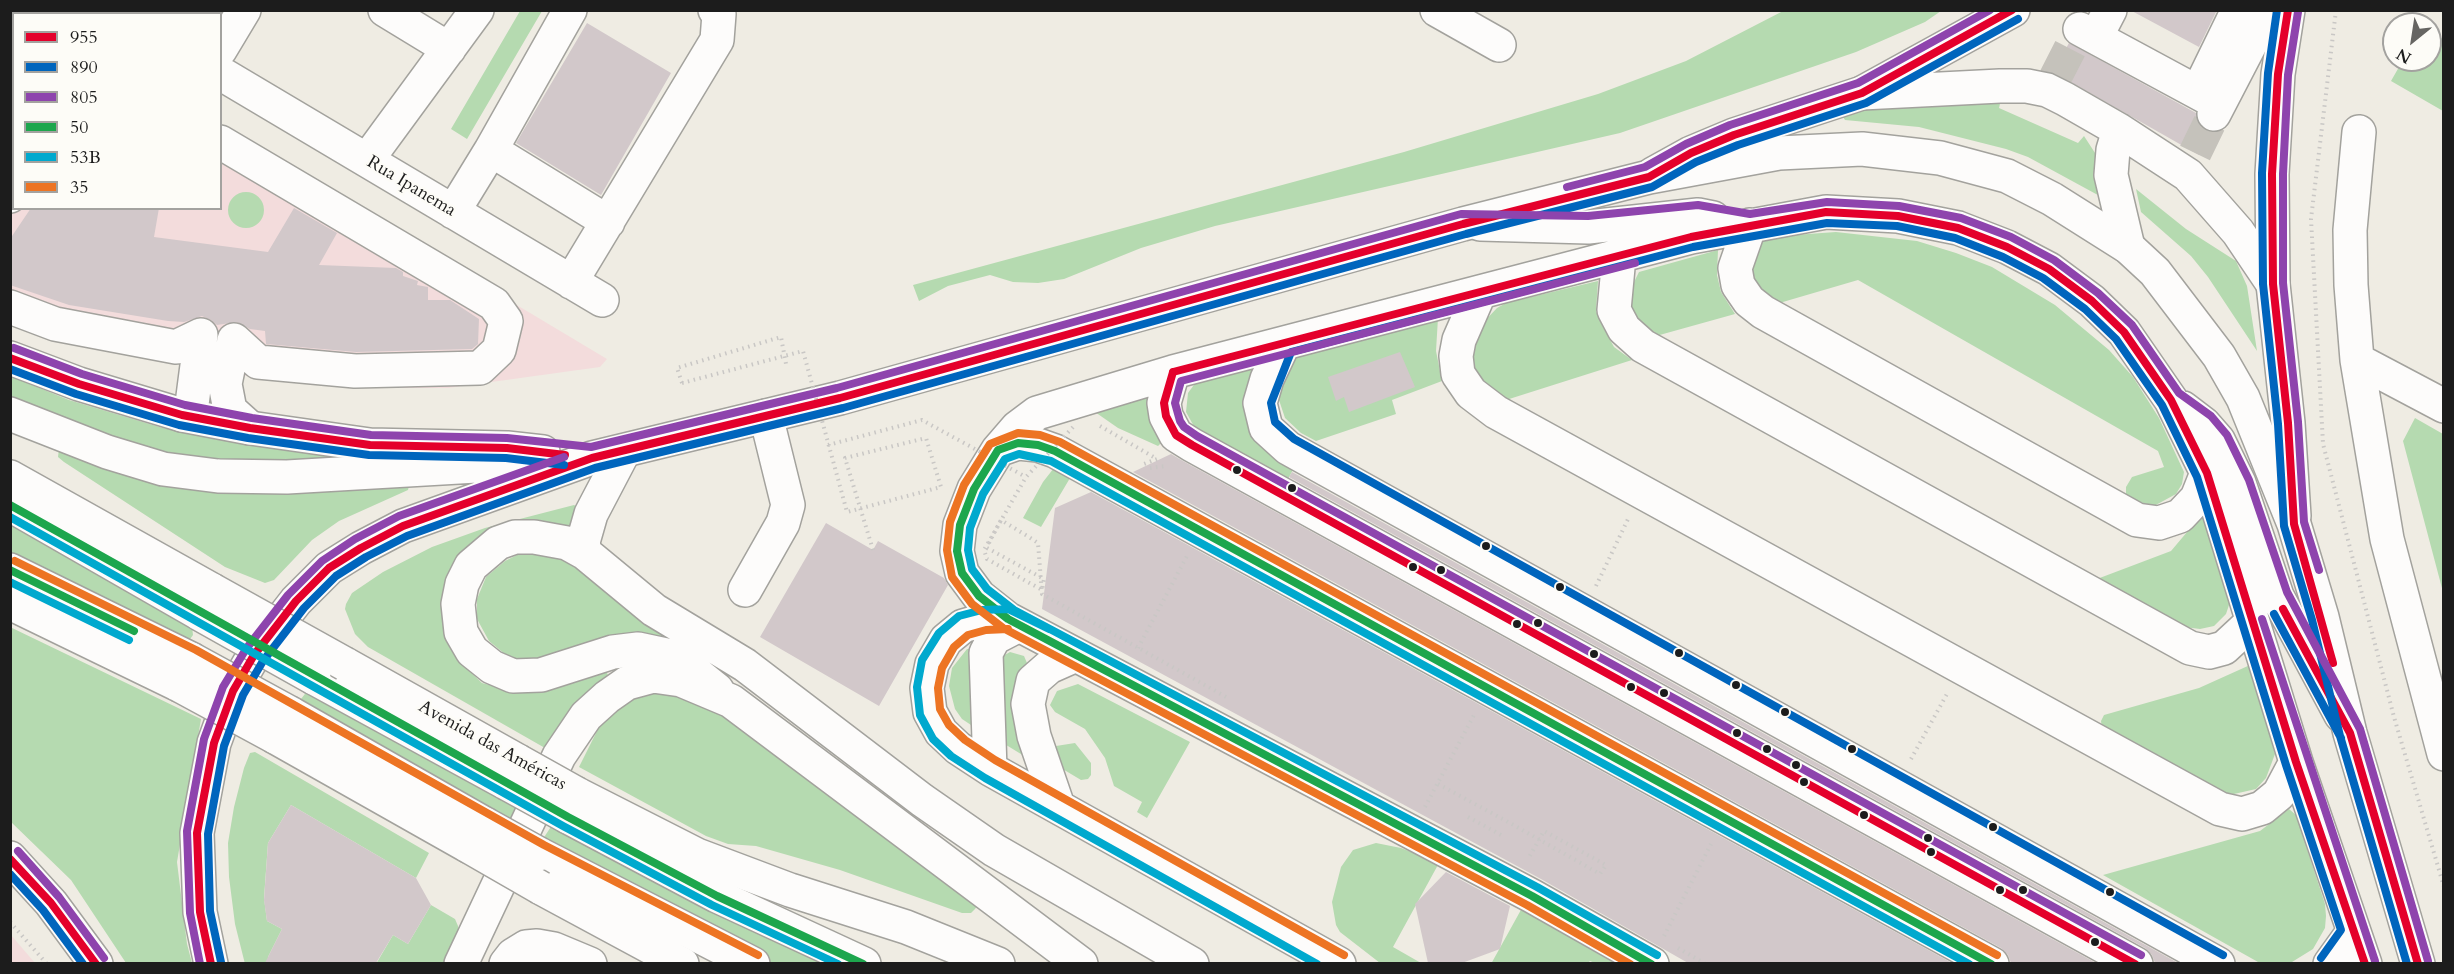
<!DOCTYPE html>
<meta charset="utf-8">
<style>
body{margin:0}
#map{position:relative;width:2454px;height:974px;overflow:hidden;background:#efece3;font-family:Cardo,serif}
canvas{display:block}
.frame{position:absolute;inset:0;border:12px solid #1c1c1c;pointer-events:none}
.legend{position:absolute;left:12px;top:12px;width:210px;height:198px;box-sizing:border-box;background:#fdfcf7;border:2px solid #a3a29f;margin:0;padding:8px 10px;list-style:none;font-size:18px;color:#1c1c1c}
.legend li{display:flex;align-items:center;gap:12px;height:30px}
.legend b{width:30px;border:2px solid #a3a29f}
.north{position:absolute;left:2382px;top:12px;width:60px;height:60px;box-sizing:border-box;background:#fdfcf7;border:2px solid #a3a29f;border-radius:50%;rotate:210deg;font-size:16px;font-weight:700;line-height:24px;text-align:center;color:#1c1c1c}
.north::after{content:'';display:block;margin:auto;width:21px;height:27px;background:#666562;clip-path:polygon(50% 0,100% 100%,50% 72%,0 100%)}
</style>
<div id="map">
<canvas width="2454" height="974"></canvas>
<div class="frame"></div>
<ul class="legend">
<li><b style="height:8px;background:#e4002b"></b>955</li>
<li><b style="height:8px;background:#0065bd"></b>890</li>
<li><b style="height:8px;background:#8e44ad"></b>805</li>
<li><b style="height:8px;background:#1da64d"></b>50</li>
<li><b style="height:8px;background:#00a9ce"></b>53B</li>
<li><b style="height:8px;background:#ed7423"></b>35</li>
</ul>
<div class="north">N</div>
</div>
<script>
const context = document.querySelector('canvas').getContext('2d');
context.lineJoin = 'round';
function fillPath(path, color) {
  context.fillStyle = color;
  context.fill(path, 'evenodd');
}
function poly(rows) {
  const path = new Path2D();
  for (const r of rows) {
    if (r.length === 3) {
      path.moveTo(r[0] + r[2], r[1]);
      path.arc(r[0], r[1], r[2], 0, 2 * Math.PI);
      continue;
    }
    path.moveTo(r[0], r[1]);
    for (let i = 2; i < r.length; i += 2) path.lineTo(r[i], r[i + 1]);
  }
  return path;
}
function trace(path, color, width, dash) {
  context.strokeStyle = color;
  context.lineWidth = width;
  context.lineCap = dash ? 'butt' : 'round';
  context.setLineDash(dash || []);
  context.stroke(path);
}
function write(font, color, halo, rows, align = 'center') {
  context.font = font + ' Cardo,serif';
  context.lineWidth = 5;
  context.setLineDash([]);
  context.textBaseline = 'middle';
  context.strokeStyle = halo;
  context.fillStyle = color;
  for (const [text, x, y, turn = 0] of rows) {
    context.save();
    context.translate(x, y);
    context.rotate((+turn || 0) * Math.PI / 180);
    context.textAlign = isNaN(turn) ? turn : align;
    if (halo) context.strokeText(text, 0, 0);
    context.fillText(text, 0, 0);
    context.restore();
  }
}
fillPath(poly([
 [10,11,24,11,29,13,14,14,14,208,220,208,221,128,607,359,600,367,448,388,367,388,238,375,191,367,11,316],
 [10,935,11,935,35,963,11,963]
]), '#f3dcdc');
fillPath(poly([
 [1785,10,1941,11,1925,22,1856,52,1620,133,1215,226,1141,248,1064,279,1038,283,1013,282,990,275,948,286,919,301,913,285,1404,152,1598,94,1686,61],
 [520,11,542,11,467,139,451,129],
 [2430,31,2443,39,2443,111,2391,81,2403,60,2430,60],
 [2002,95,1999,108,2078,143,2084,136,2097,156,2107,200,2028,157,2006,149,1919,127,1845,120,1843,117,1862,110,1915,102],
 [2136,189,2186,229,2236,261,2247,286,2257,351,2208,277,2191,256,2141,212],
 [246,210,18],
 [1836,232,1917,241,1956,253,1992,267,2055,305,2109,350,2133,377,2159,418,2184,472,2182,484,2176,494,2154,506,2126,498,2126,487,2132,477,2164,467,2158,451,1858,280,1776,304,1753,284,1751,258,1759,242,1794,235],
 [1718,250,1717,275,1721,292,1735,314,1656,336,1640,325,1631,311,1631,288,1639,272],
 [1598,281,1596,311,1603,327,1614,347,1632,360,1506,400,1481,384,1470,362,1480,326,1497,308,1506,303],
 [1438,318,1436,351,1442,381,1392,400,1396,414,1316,441,1301,433,1285,418,1278,397,1287,364,1296,356],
 [1255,368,1246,391,1245,404,1294,468,1288,479,1196,430,1186,412,1188,393,1199,378],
 [10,376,69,400,163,428,214,439,353,459,174,464,11,405],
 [1148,396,1151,399,1152,426,1161,443,1158,446,1118,428,1095,412],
 [2415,418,2443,434,2443,592,2403,441],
 [59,449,409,486,408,490,339,521,312,540,274,580,265,583,225,567,64,462,58,457],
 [1057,464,1073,473,1041,527,1023,518,1043,482],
 [2202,504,2230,602,2226,614,2214,626,2200,629,2184,627,2097,579,2171,551,2193,525],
 [574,505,581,509,579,526,475,549,461,663,482,683,497,687,606,671,610,679,545,748,368,647,355,634,345,609,346,604,352,593,383,572,432,547,485,528],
 [10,517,191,619,193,635,185,646,11,562],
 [527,550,557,551,673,642,523,664,506,655,489,641,477,619,477,599,486,577,505,561],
 [10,627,201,719,177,862,187,944,192,963,126,963,71,880,11,822],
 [967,649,971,649,974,727,962,719,955,709,949,686,952,668],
 [1010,652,1024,656,1027,663,1029,759,1003,743,999,664,1003,656],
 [2250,665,2275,754,2266,778,2256,789,2234,794,2221,793,2102,728,2101,721,2104,715,2199,688],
 [1078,684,1190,742,1147,818,1137,812,1142,802,1114,786,1105,758,1085,729,1055,712,1050,705,1057,691],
 [312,685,521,801,510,820,301,699],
 [660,689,699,696,977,906,975,909,971,913,962,913,840,870,756,846,728,844,706,836,579,767,601,723,620,703],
 [1075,743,1091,763,1091,775,1088,779,1081,780,1061,768,1056,746],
 [255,752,429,853,416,878,291,805,268,843,264,898,267,921,282,929,268,957,271,963,245,964,235,924,229,877,228,843,234,807,244,768,250,753],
 [2289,809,2296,815,2325,904,2326,916,2325,928,2313,949,2292,962,2258,962,2103,875,2260,831],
 [556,819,850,963,768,963,539,845],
 [1376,843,1401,848,1439,863,1393,947,1421,963,1380,963,1340,932,1336,925,1332,902,1341,867,1353,850],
 [431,905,455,919,458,926,459,934,448,963,376,964,393,935,408,944],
 [1522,908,1621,963,1595,963,1590,961,1587,964,1491,964]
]), '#b5dab0');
fillPath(poly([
 [2130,10,2217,10,2199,47],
 [587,23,671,73,601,195,516,143],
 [2069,43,2196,113,2199,125,2212,132,2199,155,2053,72],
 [31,208,159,208,154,237,268,252,294,208,337,233,319,265,396,268,403,272,403,276,418,281,417,285,428,287,428,300,450,300,479,319,478,344,472,349,356,352,266,344,265,331,250,329,237,322,217,325,211,320,202,316,184,322,168,321,69,305,10,285,10,239],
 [1400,352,1415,387,1349,412,1344,397,1336,401,1328,377],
 [1171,454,1183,461,2096,963,2011,963,2008,955,2001,948,1133,472],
 [1292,472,2178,963,2155,963,2152,955,2145,948,1289,477],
 [1091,492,1952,963,1688,963,1541,879,1042,609,1055,508],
 [826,523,873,550,878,541,944,578,948,585,879,706,760,637],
 [291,805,416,878,431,905,408,944,393,935,376,963,265,963,282,929,267,921,264,900,268,843],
 [1446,872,1510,906,1500,949,1462,963,1428,963,1415,904]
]), '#d2c8ca');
trace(poly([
 [2055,78,2075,39],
 [2195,153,2214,114]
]), '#c5c2bb', 33, [33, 16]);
const minor = poly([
 [115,10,120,14],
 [385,10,449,49],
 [570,10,491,150,608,222],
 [1437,10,1499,45],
 [2080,29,2219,104],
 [10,34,14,36],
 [2096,37,2110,10],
 [220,50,244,10],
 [220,73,602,300],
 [2198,92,2238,10],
 [1862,93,2000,86,2027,86,2047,90,2065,99,2119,130,2188,175,2238,232,2273,284],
 [10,104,14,99],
 [2214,114,2268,10],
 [2119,130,2113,150,2111,175,2128,247],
 [2359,132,2350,230,2351,285,2357,360,2387,539,2444,754],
 [220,142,494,304,506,321,499,350,480,368,355,371,258,362,234,340,225,384,230,410,250,428],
 [367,160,477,10],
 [10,196,14,191],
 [453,212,491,150],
 [1480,224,1588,227,1698,215,1713,218],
 [1750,225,1735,268,1738,285,1749,301,1763,312,2137,520,2159,523,2180,516,2197,498,2207,473],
 [1619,257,1614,310,1624,329,1643,346,2190,648,2209,652,2224,648,2252,622],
 [571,282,717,40,719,14,715,10],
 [1480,292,1459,340,1456,356,1458,374,1471,393,1496,412,2220,809,2242,814,2262,808,2279,794,2296,762],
 [10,307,55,324,176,347,201,335,192,404,182,415],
 [1284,343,1267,379,1260,403,1266,428,1288,448,2218,964],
 [2357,360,2444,406],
 [1173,372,1164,403,1166,416,1176,435,1192,445,2136,964],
 [2183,408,2204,424,2218,440,2239,483,2277,596,2341,715],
 [998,450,1018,443,1038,445,1055,451,1992,964],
 [10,505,200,614],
 [585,553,583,542,591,514,624,451],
 [10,570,191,659],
 [745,590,783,523,788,505,766,416],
 [1008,619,984,620,963,626,946,640,932,664,927,688,930,712,941,732,958,748,990,769,1339,964],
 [314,678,506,783],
 [717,690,692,670,666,655,638,649,613,652,541,675,513,676,492,667,472,651,461,632,458,604,462,584,471,566,498,543,515,537,534,537,567,543,585,553,654,610,745,665,922,800,994,850,1192,964],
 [290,713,485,824],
 [990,769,986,653,994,638,1019,625],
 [1058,806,1034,736,1028,704,1033,681,1049,667,1076,655],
 [568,817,717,896,864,964],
 [539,854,753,964],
 [506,964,513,955,526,947,537,946,554,949,590,964],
 [1652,964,1532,896,1008,619,979,596,962,573,957,551,960,525,974,489,998,450,1017,428,1037,413,1173,372,1691,237,1826,212,1898,216,1958,228,2007,247,2049,269,2092,301,2124,332,2171,400,2207,473,2296,762,2365,964],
 [2330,964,2353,932]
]);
const major = poly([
 [2288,10,2278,74,2272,174,2273,284,2288,423,2294,516],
 [1653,174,1691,153,1734,135,1862,93,2013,10],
 [10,358,79,384,182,415,250,428,370,445,507,448,543,452],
 [10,858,51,903,96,964]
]);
const highway = poly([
 [10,414,107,452,163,469,218,476,287,477,545,462],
 [10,477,212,590],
 [10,603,179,685],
 [345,664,518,761],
 [275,737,468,846],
 [577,794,697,855,790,890,906,927,998,964],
 [541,888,682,964],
 [211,964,200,912,197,833,214,743,233,691,254,655,296,601,329,568,361,548,403,526,592,458,840,398,1463,224,1649,177,1779,153,1862,149,1940,158,2007,176,2052,199,2128,247,2155,272,2219,356,2243,398,2294,524,2322,617,2350,733,2418,964],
 [461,964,559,756,586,716,607,697,627,683,653,676,681,680,731,701,1081,964]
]);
trace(minor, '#a3a29d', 36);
trace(major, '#a3a29d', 36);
trace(highway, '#a3a29d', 36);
trace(poly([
 [2336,10,2311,219,2323,444,2394,717,2444,887],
 [682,383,677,368,781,337,786,364],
 [1100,426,1157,459,1144,464],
 [1150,468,1166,466],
 [989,543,1001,520,1029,537,1038,543,1042,594,1228,698],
 [873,550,845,458,926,438],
 [1596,586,1629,517],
 [1138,648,1187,556],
 [1911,759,1948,692],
 [1438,784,1510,823,1600,874,1606,865,1544,831,1528,859],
 [1425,807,1474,715],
 [1468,817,1503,836],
 [10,922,47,964],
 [1664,936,1711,844],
 [1678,948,1706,964]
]), '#c9c7c5', 4, [1.5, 4.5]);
trace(minor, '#fdfcfb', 33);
trace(major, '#fdfcfb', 33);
trace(highway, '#fdfcfb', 33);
const minorBridge = poly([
 [200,614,314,678],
 [191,659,290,713],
 [506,783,568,817],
 [485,824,539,854]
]);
const highwayBridge = poly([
 [212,590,345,664],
 [179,685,275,737],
 [518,761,577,794],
 [468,846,541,888]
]);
trace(minorBridge, '#a3a29d', 36, []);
trace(highwayBridge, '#a3a29d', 36, []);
trace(poly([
 [682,383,803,351,847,512,941,487,926,438],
 [828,445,922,420,1026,477],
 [987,548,1044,579,1042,590,987,559,984,550,1026,477,1075,425]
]), '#c9c7c5', 4, [1.5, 4.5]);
trace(minorBridge, '#fdfcfb', 33);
trace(highwayBridge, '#fdfcfb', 33);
trace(poly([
 [2288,10,2278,74,2272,174,2273,284,2288,423,2294,524,2333,663],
 [10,358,79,384,182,415,250,428,370,445,507,448,565,455],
 [1173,372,1691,237,1826,212,1898,216,1958,228,2007,247,2049,269,2092,301,2124,332,2171,400,2207,473,2296,762,2365,964],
 [1173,372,1164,403,1166,416,1176,435,1192,445,2135,964],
 [2283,609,2350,733,2418,964],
 [10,859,51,903,96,964],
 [211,964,200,912,197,833,214,743,233,691,254,655,296,601,329,568,361,548,403,526,592,458,840,398,1463,224,1649,177,1691,153,1734,135,1862,93,2012,10]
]), '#e4002b', 8);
trace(poly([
 [2277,10,2268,73,2262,173,2263,284,2278,424,2284,526,2312,620,2340,736,2407,964],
 [10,369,76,394,179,425,248,438,369,455,506,458,564,465],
 [2274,614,2341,738],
 [10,874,43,910,83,964],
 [2223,955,1294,439,1275,422,1271,403,1291,352,1693,247,1827,223,1897,226,1955,238,2003,257,2043,278,2085,309,2116,339,2162,405,2197,477,2286,765,2341,930,2321,958],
 [221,962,210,911,208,834,224,746,243,695,263,661,304,608,336,576,366,557,407,536,595,468,843,408,1466,234,1652,187,1696,162,1738,145,1866,103,2018,19]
]), '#0065bd', 8);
trace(poly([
 [2298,12,2288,75,2283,174,2283,283,2298,422,2304,522,2319,570],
 [1567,187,1645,167,1686,144,1730,125,1858,83,1990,10],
 [1635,263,1181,381,1175,403,1180,421,1184,427,1197,436,2141,955],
 [14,348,82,374,185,405,252,418,371,435,507,438,591,447,837,388,1461,214,1588,216,1698,205,1750,214,1827,202,1899,206,1961,218,2011,237,2054,260,2098,293,2132,325,2179,393,2211,416,2227,435,2249,480,2287,592,2360,729,2428,961],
 [2262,619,2375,961],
 [18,851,59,897,104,958],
 [200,964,190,913,187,831,204,739,223,687,246,649,288,595,322,561,355,539,399,516,564,457]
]), '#8e44ad', 8);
trace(poly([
 [10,505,568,817,717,896,863,964],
 [10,570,134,631],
 [1651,964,1532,896,1008,619,979,596,962,573,957,551,960,525,974,489,998,450,1018,443,1038,445,1055,451,1991,964]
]), '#1da64d', 8);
trace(poly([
 [10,517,563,826,712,905,838,964],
 [10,582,129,640],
 [1049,629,1008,609,982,610,959,616,939,633,922,660,917,687,920,715,933,739,951,756,985,778,1317,964],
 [1657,955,1537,887,1014,610,987,589,972,569,968,550,970,528,983,494,1005,459,1019,454,1051,461,1969,964]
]), '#00a9ce', 8);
trace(poly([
 [15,561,196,650,544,845,758,955],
 [1008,629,986,630,968,635,954,647,942,668,938,688,940,709,949,725,965,740,995,760,1344,955],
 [1630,964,1527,905,1003,628,972,604,952,577,947,550,950,522,964,485,990,444,1018,433,1040,435,1060,442,1997,955]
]), '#ed7423', 8);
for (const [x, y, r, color] of [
 [1237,470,5,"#1c1c1c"],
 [1292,488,5,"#1c1c1c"],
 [1486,546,5,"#1c1c1c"],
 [1413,567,5,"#1c1c1c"],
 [1441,570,5,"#1c1c1c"],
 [1560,587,5,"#1c1c1c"],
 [1538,623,5,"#1c1c1c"],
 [1517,624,5,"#1c1c1c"],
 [1679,653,5,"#1c1c1c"],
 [1594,654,5,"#1c1c1c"],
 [1736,685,5,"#1c1c1c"],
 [1631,687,5,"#1c1c1c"],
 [1664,693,5,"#1c1c1c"],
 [1785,712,5,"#1c1c1c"],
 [1737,733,5,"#1c1c1c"],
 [1767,749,5,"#1c1c1c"],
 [1852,749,5,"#1c1c1c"],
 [1796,765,5,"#1c1c1c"],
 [1804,782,5,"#1c1c1c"],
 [1864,815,5,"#1c1c1c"],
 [1993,827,5,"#1c1c1c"],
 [1928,838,5,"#1c1c1c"],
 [1931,852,5,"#1c1c1c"],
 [2000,890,5,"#1c1c1c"],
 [2023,890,5,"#1c1c1c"],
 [2110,892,5,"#1c1c1c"],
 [2095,942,5,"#1c1c1c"]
]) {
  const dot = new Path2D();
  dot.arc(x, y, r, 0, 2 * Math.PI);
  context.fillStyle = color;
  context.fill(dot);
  trace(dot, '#fdfcf7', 2);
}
write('18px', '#1c1c1c', '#fdfcf7', [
 ["Rua Ipanema",411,187,31],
 ["Avenida das Américas",492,746,29]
]);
</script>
